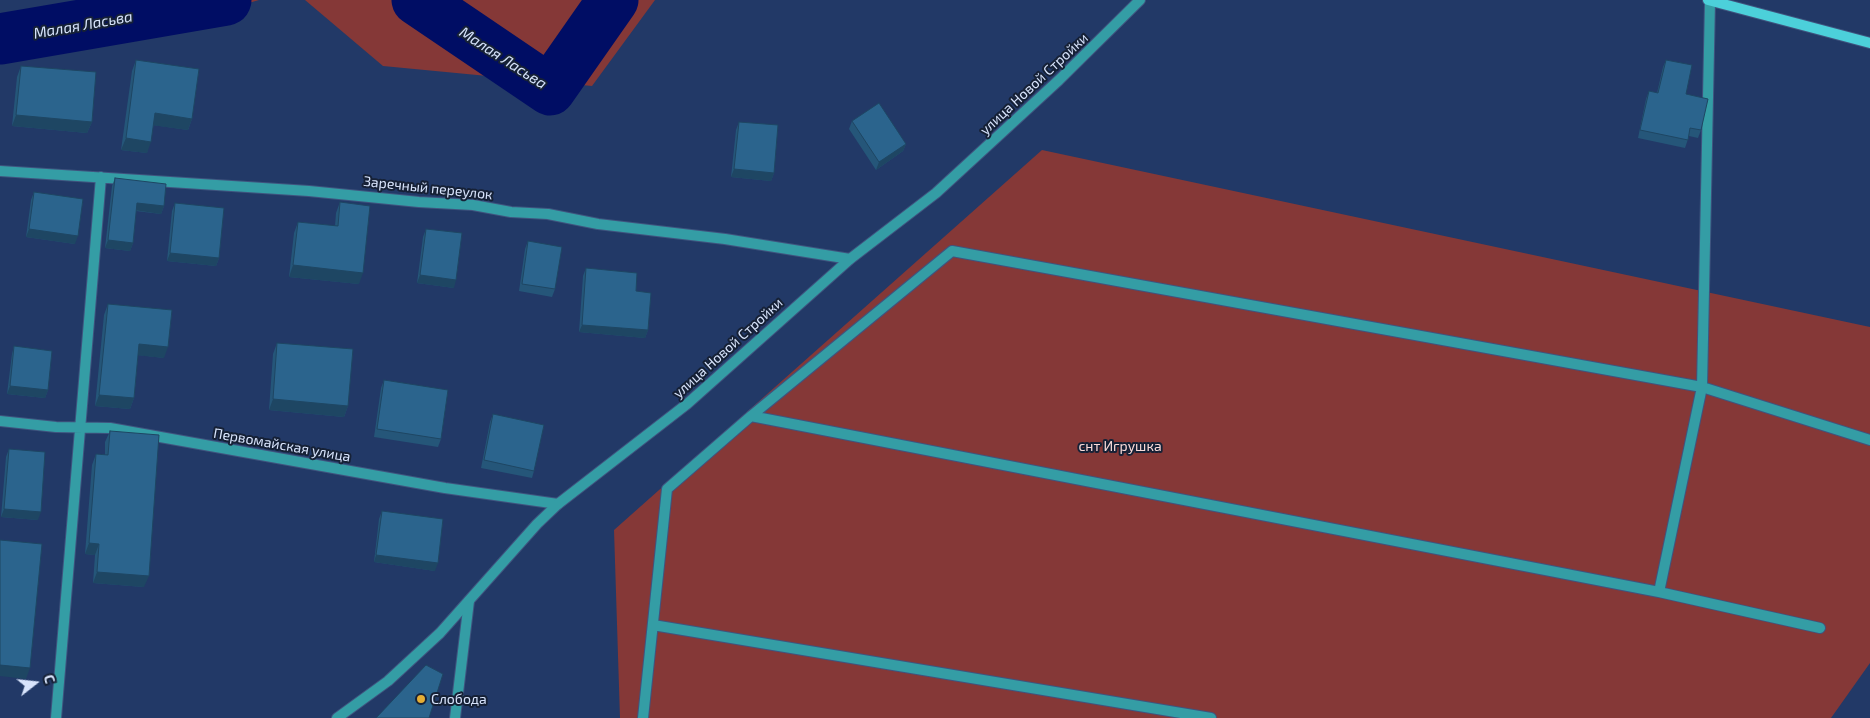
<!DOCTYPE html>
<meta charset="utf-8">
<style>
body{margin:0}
#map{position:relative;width:1870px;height:718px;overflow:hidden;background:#223967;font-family:"Exo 2",sans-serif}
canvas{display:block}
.north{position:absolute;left:10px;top:658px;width:50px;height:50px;-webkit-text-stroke:4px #162136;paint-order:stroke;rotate:74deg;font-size:14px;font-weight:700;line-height:20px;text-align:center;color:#d8e4fc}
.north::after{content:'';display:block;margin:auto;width:18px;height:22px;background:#d8e4fc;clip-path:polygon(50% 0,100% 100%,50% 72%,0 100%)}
</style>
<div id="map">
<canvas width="1870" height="718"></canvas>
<div class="north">С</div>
</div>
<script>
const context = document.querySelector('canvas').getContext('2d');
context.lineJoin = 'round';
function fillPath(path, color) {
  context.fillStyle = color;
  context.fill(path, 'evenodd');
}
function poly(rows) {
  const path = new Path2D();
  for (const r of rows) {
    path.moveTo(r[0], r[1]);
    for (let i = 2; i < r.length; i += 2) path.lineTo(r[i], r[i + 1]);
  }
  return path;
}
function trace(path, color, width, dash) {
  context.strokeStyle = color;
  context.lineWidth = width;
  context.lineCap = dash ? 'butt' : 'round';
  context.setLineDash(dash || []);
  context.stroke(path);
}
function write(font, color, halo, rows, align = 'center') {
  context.font = font + ' "Exo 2",sans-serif';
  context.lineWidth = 4;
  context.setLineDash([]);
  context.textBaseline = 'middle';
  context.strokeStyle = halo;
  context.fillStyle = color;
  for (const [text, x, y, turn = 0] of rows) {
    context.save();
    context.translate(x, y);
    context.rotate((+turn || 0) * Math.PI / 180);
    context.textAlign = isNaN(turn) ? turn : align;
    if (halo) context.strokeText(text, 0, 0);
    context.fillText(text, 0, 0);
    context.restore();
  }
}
fillPath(poly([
 [82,0,259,0,117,41],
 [305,0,655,0,592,86,383,66],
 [1042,150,1870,327,1870,663,1831,718,620,718,614,530]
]), '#853837');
trace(poly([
 [417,0,550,90,613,0],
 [0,39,226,0]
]), '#000d64', 51);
const service = poly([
 [751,416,1659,592,1820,628],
 [1659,592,1702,387,1710,1],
 [653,625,1211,718],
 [643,718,667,489,751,416,952,251,1702,387,1870,440]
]);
const minor = poly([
 [0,171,309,191,419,202,473,205,511,212,548,214,598,224,725,239,850,259],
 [0,421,56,427,110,428,445,488,558,504],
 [56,718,101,177],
 [455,718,469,601]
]);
const tertiary = poly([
 [337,718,388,681,440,633,537,524,558,504,687,404,850,259,936,193,1059,80,1140,0]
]);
const secondary = poly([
 [1708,0,1870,43]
]);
trace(service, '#3f547f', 12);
trace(minor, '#3f547f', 12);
trace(tertiary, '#3f547f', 12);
trace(secondary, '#3f547f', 12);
trace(service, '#349da5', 10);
trace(minor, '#349da5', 10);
trace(tertiary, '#349da5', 10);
trace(secondary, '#4cd0da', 10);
fillPath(poly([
 [136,60,192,119,188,130,153,125,147,153,121,150,132,71],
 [1666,60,1686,94,1701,130,1698,138,1689,136,1685,148,1638,138,1646,99,1649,91,1657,93,1663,67],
 [21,66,92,122,87,133,12,126,17,77],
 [852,121,906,144,903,151,876,170,849,129],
 [739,122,774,173,771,181,731,177,736,130],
 [115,178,164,206,161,214,136,211,133,243,130,251,105,248,112,186],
 [34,192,75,244,26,237,31,200],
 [340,202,359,284,289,277,294,233,298,222,335,226,336,213],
 [175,203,219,258,216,266,167,261,172,211],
 [426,229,454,288,417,283,423,237],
 [528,241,555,289,552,297,519,291,525,249],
 [586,268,636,291,648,330,645,338,579,332,583,276],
 [108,304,164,358,138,355,134,398,130,409,95,406,104,315],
 [277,343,348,406,344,417,269,410,273,354],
 [14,346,48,390,45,398,7,394,12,354],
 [384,380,441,439,438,447,374,437,381,388],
 [493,414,534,471,532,478,481,468,490,422],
 [110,431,144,587,93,583,95,555,85,554,92,465,96,454,105,455,105,442],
 [9,449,38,520,1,517,6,457],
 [382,511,435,571,374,562,379,519]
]), '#255679');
fillPath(poly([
 [155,113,192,119,188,130,151,125],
 [16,115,92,122,87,133,12,126],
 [126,138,151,142,147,153,121,150],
 [906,144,903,151,876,170,879,162],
 [734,169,774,173,771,181,731,177],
 [137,203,164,206,161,214,134,210],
 [29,229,78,236,75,244,26,237],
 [108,240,133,243,130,251,105,248],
 [170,253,219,258,216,266,167,261],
 [293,265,363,273,359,284,289,277],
 [420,275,456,280,454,288,417,283],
 [582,325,648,330,645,338,579,332],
 [139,344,168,347,164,358,135,355],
 [10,386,48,390,45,398,7,394],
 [99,395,134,398,130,409,95,406],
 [273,399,348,406,344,417,269,410],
 [4,509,41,512,38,520,1,517],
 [89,543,99,544,95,555,85,554],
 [376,555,438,563,435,571,374,562],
 [97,572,149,576,144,587,93,583],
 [0,665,30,668,26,679,0,676]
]), '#1e4663');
const building = poly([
 [136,60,199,69,192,119,155,113,151,142,126,138,136,60],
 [1666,60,1692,65,1686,94,1708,99,1701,130,1690,128,1688,140,1640,130,1649,91,1658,93,1666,60],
 [21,66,96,72,92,122,16,115,21,66],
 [879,103,906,144,879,162,852,121,879,103],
 [739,122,778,125,774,173,734,169,739,122],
 [115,178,166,184,164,206,137,203,133,243,108,240,115,178],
 [34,192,83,199,78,236,29,229,34,192],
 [340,202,370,206,363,273,293,265,298,222,338,226,340,202],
 [175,203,224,208,219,258,170,253,175,203],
 [426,229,462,233,456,280,420,275,426,229],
 [528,241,562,247,555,289,522,284,528,241],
 [586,268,637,273,636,291,651,293,648,330,582,325,586,268],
 [108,304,172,310,168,347,139,344,134,398,99,395,108,304],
 [277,343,353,349,348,406,273,399,277,343],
 [14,346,52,351,48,390,10,386,14,346],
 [384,380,448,390,441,439,377,429,384,380],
 [493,414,544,425,534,471,484,460,493,414],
 [110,431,159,435,149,576,97,572,99,544,89,543,96,454,108,455,110,431],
 [9,449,45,452,41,512,4,509,9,449],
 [382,511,443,519,438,563,376,555,382,511],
 [0,540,42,544,30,668,0,665,0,540],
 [426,665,443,674,429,718,376,718,426,665]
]);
fillPath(building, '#2b648d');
trace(building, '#1e4663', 1);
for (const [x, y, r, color] of [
 [421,699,5,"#e4ae35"]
]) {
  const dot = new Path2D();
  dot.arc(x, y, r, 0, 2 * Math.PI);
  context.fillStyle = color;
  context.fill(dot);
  trace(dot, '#162136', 2);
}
write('14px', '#d8e4fc', '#162136', [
 ["улица Новой Стройки",1034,84,-43],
 ["Заречный переулок",428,188,6],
 ["улица Новой Стройки",728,348,-42],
 ["Первомайская улица",282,445,10]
]);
write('14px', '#fbdbd9', '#162136', [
 ["снт Игрушка",1120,446]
]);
write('14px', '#d8e4fc', '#162136', [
 ["Слобода",431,699]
], 'left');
write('italic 15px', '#d6e3fb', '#162136', [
 ["Малая Ласьва",83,25,-10],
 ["Малая Ласьва",503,58,33]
]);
</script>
